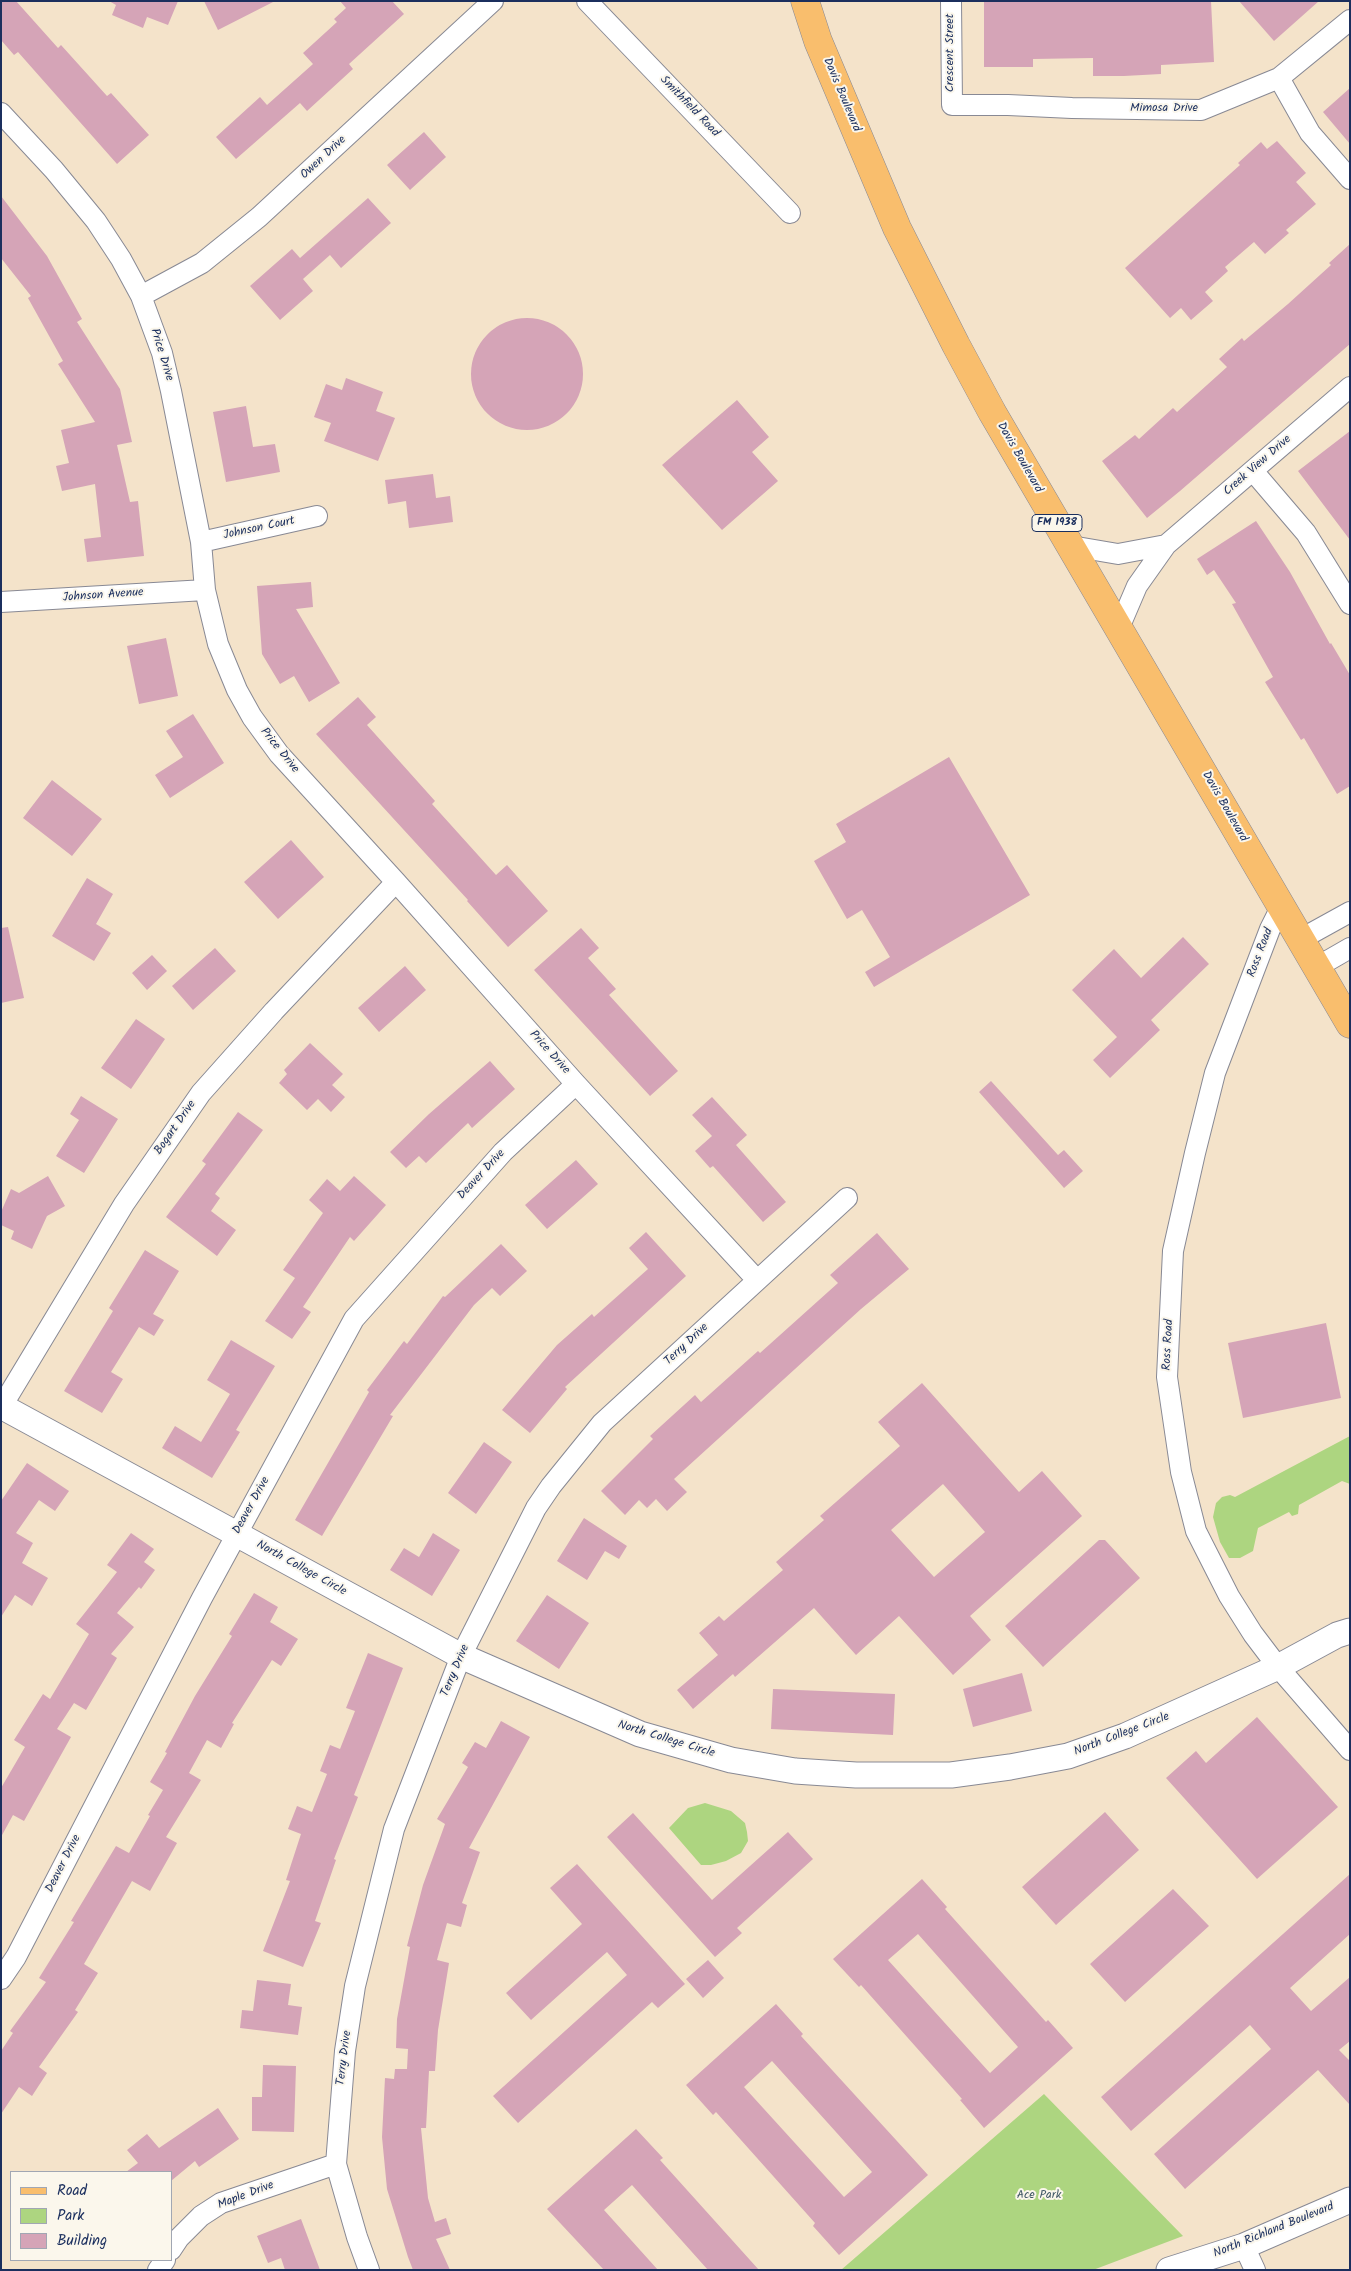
<!DOCTYPE html>
<style>
body{margin:0}
#map{position:relative;width:1351px;height:2271px;overflow:hidden;background:#f4e3ca;font-family:Kalam,sans-serif}
canvas{display:block}
.frame{position:absolute;inset:0;border:2px solid #1b2f5e;pointer-events:none}
.legend{position:absolute;left:10px;top:2171px;width:162px;height:90px;box-sizing:border-box;background:#fbf7ec;border:1px solid #a1a7b3;margin:0;padding:6px 9px;list-style:none;font-size:15px;color:#1b2f5e}
.legend li{display:flex;align-items:center;gap:10px;height:25px}
.legend b{width:25px;border:1px solid #a1a7b3}
</style>
<div id="map">
<canvas width="1351" height="2271"></canvas>
<div class="frame"></div>
<ul class="legend">
<li><b style="height:6px;background:#f9be6d"></b>Road</li>
<li><b style="height:14px;background:#add580"></b>Park</li>
<li><b style="height:14px;background:#d5a4b7"></b>Building</li>
</ul>
</div>
<script>
const context = document.querySelector('canvas').getContext('2d');
context.lineJoin = 'round';
function fillPath(path, color) {
  context.fillStyle = color;
  context.fill(path, 'evenodd');
}
function poly(rows) {
  const path = new Path2D();
  for (const r of rows) {
    if (r.length === 3) {
      path.moveTo(r[0] + r[2], r[1]);
      path.arc(r[0], r[1], r[2], 0, 2 * Math.PI);
      continue;
    }
    path.moveTo(r[0], r[1]);
    for (let i = 2; i < r.length; i += 2) path.lineTo(r[i], r[i + 1]);
  }
  return path;
}
function trace(path, color, width, dash) {
  context.strokeStyle = color;
  context.lineWidth = width;
  context.lineCap = dash ? 'butt' : 'round';
  context.setLineDash(dash || []);
  context.stroke(path);
}
function write(font, color, halo, rows, align = 'center') {
  context.font = font + ' Kalam,sans-serif';
  context.lineWidth = 4;
  context.setLineDash([]);
  context.textBaseline = 'middle';
  context.strokeStyle = halo;
  context.fillStyle = color;
  for (const [text, x, y, turn = 0] of rows) {
    context.save();
    context.translate(x, y);
    context.rotate((+turn || 0) * Math.PI / 180);
    context.textAlign = isNaN(turn) ? turn : align;
    if (halo) context.strokeText(text, 0, 0);
    context.fillText(text, 0, 0);
    context.restore();
  }
}
fillPath(poly([
 [1350,1436,1350,1484,1342,1481,1299,1505,1298,1514,1292,1516,1289,1512,1258,1528,1253,1551,1240,1558,1229,1558,1220,1542,1213,1517,1216,1503,1222,1497,1230,1495,1235,1497],
 [705,1803,731,1811,745,1823,747,1832,748,1841,741,1853,726,1861,711,1865,701,1865,669,1828,688,1808],
 [1044,2094,1183,2236,1093,2270,841,2270]
]), '#add580');
fillPath(poly([
 [1,1,16,1,58,48,61,45,107,96,111,93,149,135,117,164,18,52,14,55,1,40],
 [109,1,178,1,168,25,147,17,143,28,112,15,116,5],
 [204,1,275,1,218,30],
 [340,1,392,1,404,14,349,64,353,69,307,111,300,103,236,159,216,137,260,97,267,105,313,64,303,53,337,22,334,19,346,8],
 [984,1,1211,1,1214,62,1161,65,1161,74,1124,76,1093,76,1093,58,1033,59,1033,67,984,67],
 [1239,1,1319,1,1274,41],
 [1350,88,1350,144,1323,112],
 [424,132,446,157,410,190,387,165],
 [1277,141,1306,173,1296,182,1316,204,1286,230,1289,233,1265,254,1254,242,1225,267,1228,271,1205,292,1213,301,1191,320,1181,308,1170,318,1125,268,1240,165,1238,163,1261,142,1267,149],
 [1,196,47,256,82,319,77,322,120,389,132,442,117,445,130,502,138,501,144,556,87,562,84,539,101,537,95,484,62,491,56,466,69,463,61,430,95,422,58,364,63,361,28,298,31,296,1,258],
 [368,198,391,223,341,268,330,255,303,279,313,291,280,320,250,286,292,249,300,258],
 [1350,244,1350,344,1180,491,1147,518,1102,461,1135,435,1139,439,1173,408,1177,412,1227,367,1219,359,1242,338,1244,341,1288,304,1331,265,1329,263],
 [527,374,56],
 [346,378,383,392,376,411,395,418,378,461,324,441,331,423,314,417,326,384,342,390],
 [737,400,769,437,752,452,778,481,722,530,662,465],
 [246,406,253,447,275,444,280,472,226,482,213,412],
 [1350,431,1350,540,1298,471],
 [433,474,436,498,450,496,453,522,409,528,406,501,388,504,385,480],
 [1256,521,1290,572,1330,644,1331,643,1350,675,1350,786,1337,794,1304,738,1301,740,1265,682,1273,677,1232,604,1236,603,1214,570,1207,575,1197,559],
 [311,582,313,607,296,609,340,683,309,702,294,676,280,684,262,654,257,586],
 [166,638,178,696,139,704,127,646],
 [358,697,376,717,367,725,435,801,432,804,496,875,507,865,548,911,508,947,467,901,468,900,316,734],
 [193,714,224,763,170,798,155,775,183,757,166,731],
 [949,757,1030,895,874,987,865,972,890,957,862,910,847,919,814,861,846,842,836,824],
 [52,780,102,819,72,856,23,818],
 [291,840,324,877,278,919,244,882],
 [87,878,113,894,96,924,111,933,94,961,52,936],
 [8,927,24,998,1,1003,1,928],
 [581,928,599,948,588,958,616,989,609,995,678,1071,650,1096,534,970],
 [1183,937,1209,964,1151,1020,1160,1030,1110,1078,1093,1060,1117,1037,1072,990,1114,949,1141,978],
 [215,948,236,971,193,1010,172,986],
 [152,955,167,971,147,990,132,973],
 [405,966,426,990,379,1032,358,1008],
 [136,1019,165,1039,131,1089,101,1068],
 [310,1043,343,1074,332,1085,345,1097,331,1112,318,1099,307,1110,279,1083,287,1074,284,1070],
 [490,1061,515,1089,472,1128,468,1123,426,1163,419,1156,406,1168,390,1152,429,1114],
 [991,1081,1058,1155,1064,1150,1083,1171,1064,1188,979,1092],
 [81,1096,118,1119,84,1173,56,1156,79,1120,70,1114],
 [712,1097,747,1135,736,1145,786,1202,763,1222,713,1166,710,1168,695,1151,712,1136,692,1115],
 [238,1112,263,1130,215,1194,220,1198,211,1211,236,1230,217,1256,166,1217,206,1164,202,1161],
 [576,1160,598,1184,547,1229,525,1205],
 [48,1176,65,1206,47,1216,32,1249,11,1239,14,1231,1,1225,1,1212,11,1189,19,1193],
 [354,1176,386,1205,354,1241,350,1237,303,1307,311,1312,292,1339,265,1321,295,1278,283,1270,323,1213,309,1200,327,1179,340,1191],
 [646,1232,686,1276,565,1387,567,1389,530,1433,502,1410,557,1345,592,1314,594,1317,648,1269,629,1248],
 [877,1233,909,1269,861,1309,674,1479,687,1492,667,1511,656,1499,647,1508,639,1500,625,1515,601,1491,653,1439,650,1436,695,1395,701,1402,758,1351,760,1353,838,1283,830,1275],
 [501,1244,527,1271,500,1296,492,1288,474,1305,390,1415,393,1416,322,1536,295,1520,369,1392,367,1390,404,1341,407,1344,443,1296,445,1297],
 [145,1250,179,1271,153,1314,164,1320,154,1336,139,1327,111,1372,123,1379,102,1413,64,1391,113,1311,109,1308],
 [1326,1323,1341,1398,1243,1418,1228,1343],
 [231,1340,275,1366,236,1430,240,1432,212,1478,162,1448,175,1426,201,1442,230,1394,207,1380],
 [922,1383,1019,1492,1042,1471,1082,1516,970,1616,991,1640,953,1675,899,1616,856,1655,814,1608,735,1677,733,1674,693,1709,677,1690,718,1655,699,1633,719,1616,724,1621,783,1570,776,1562,824,1520,820,1516,900,1446,878,1422],
 [943,1484,985,1532,934,1577,891,1530],
 [484,1442,512,1462,476,1514,448,1493],
 [27,1463,69,1491,55,1511,39,1500,16,1533,33,1543,22,1563,48,1578,32,1606,15,1595,1,1617,1,1501],
 [584,1518,627,1546,619,1559,605,1551,587,1580,557,1561],
 [131,1533,154,1549,144,1562,155,1570,141,1589,139,1587,117,1613,134,1627,111,1654,117,1658,86,1710,74,1703,57,1729,71,1737,24,1821,13,1815,1,1837,1,1788,25,1747,14,1740,43,1694,50,1699,89,1634,76,1624,117,1572,107,1565],
 [433,1533,460,1550,432,1596,390,1570,404,1548,419,1557],
 [1099,1540,1105,1540,1140,1578,1043,1667,1005,1626],
 [254,1593,278,1607,270,1622,298,1639,281,1666,272,1660,232,1723,234,1724,221,1748,207,1740,189,1773,201,1780,166,1837,177,1843,150,1891,132,1881,84,1964,98,1973,75,2010,78,2012,39,2067,47,2073,32,2096,19,2087,1,2114,1,2051,13,2033,10,2031,46,1982,39,1978,74,1922,71,1921,116,1846,129,1853,150,1816,148,1815,163,1790,150,1782,167,1753,165,1752,195,1696,232,1636,229,1634],
 [547,1595,589,1623,559,1669,516,1641],
 [368,1653,403,1668,354,1795,358,1797,334,1859,336,1860,315,1921,321,1923,303,1967,263,1951,290,1881,286,1880,301,1834,288,1829,297,1806,312,1812,327,1774,320,1771,330,1745,340,1749,355,1711,346,1708],
 [1022,1673,1032,1711,973,1727,963,1689],
 [773,1689,895,1694,893,1735,771,1729],
 [1257,1717,1338,1807,1257,1879,1166,1778,1196,1751,1206,1763],
 [501,1721,530,1737,469,1848,480,1852,462,1903,467,1905,461,1927,447,1923,437,1960,449,1963,438,2030,435,2071,429,2071,426,2128,421,2128,428,2198,435,2222,446,2218,451,2234,436,2239,450,2270,413,2270,408,2257,387,2189,382,2137,385,2078,394,2079,395,2069,407,2069,408,2049,396,2048,397,2019,410,1947,407,1946,423,1885,445,1824,437,1819,468,1767,462,1763,475,1742,486,1748],
 [1105,1812,1139,1850,1056,1925,1022,1887],
 [633,1813,712,1900,788,1832,813,1859,737,1928,742,1933,715,1957,607,1837],
 [577,1864,685,1984,658,2008,652,2002,518,2123,493,2096,627,1975,607,1952,531,2020,506,1993,582,1924,550,1888],
 [1350,1874,1350,1934,1290,1988,1311,2011,1350,1977,1350,2041,1339,2050,1350,2061,1350,2105,1318,2070,1185,2189,1154,2154,1271,2049,1250,2025,1131,2131,1101,2097],
 [922,1879,947,1907,945,1909,1046,2022,1048,2020,1073,2048,984,2128,960,2100,962,2099,861,1985,859,1987,833,1959],
 [918,1934,1018,2047,990,2073,888,1960],
 [1173,1889,1209,1926,1125,2002,1090,1964],
 [708,1960,724,1978,703,1998,686,1979],
 [257,1980,291,1984,288,2005,302,2007,298,2035,240,2028,242,2010,253,2011],
 [776,2004,803,2034,801,2036,928,2175,839,2255,813,2226,815,2223,716,2112,713,2115,686,2085],
 [772,2061,872,2172,844,2197,744,2087],
 [263,2065,296,2066,294,2132,252,2131,252,2097,262,2097],
 [218,2108,239,2139,199,2167,195,2161,171,2181,171,2172,126,2172,138,2163,127,2150,147,2134,159,2148],
 [636,2129,663,2158,660,2160,759,2270,708,2270,632,2185,604,2210,658,2270,604,2270,547,2209],
 [301,2219,320,2270,285,2270,281,2258,268,2263,257,2236]
]), '#d5a4b7');
const minor = poly([
 [587,1,790,213],
 [951,1,952,105,1008,105,1072,108,1201,110,1279,78,1350,20],
 [1279,78,1310,133,1350,179],
 [1,113,54,170,96,221,121,259,141,296,162,353,171,391,201,542,205,590,218,644,237,690,252,717,279,754,396,882,576,1084,757,1280],
 [141,296,202,263,259,217,493,1],
 [1253,471,1306,533,1350,604],
 [201,542,317,516],
 [1071,546,1118,554,1166,545],
 [1,602,205,590],
 [1119,628,1137,586,1166,545,1350,387],
 [1282,905,1270,929,1215,1073,1195,1153,1173,1251,1167,1377,1181,1472,1196,1531,1229,1596,1253,1634,1278,1667,1350,1750],
 [1301,939,1350,912],
 [1317,967,1350,948],
 [2,1406,124,1204,201,1093,274,1011,396,882],
 [1,1979,16,1957,202,1598,354,1319,503,1152,576,1084],
 [1244,2246,1255,2270],
 [171,2250,179,2238,201,2216,221,2203,336,2164],
 [158,2270,165,2260],
 [369,2270,357,2237,336,2164,345,2051,355,1986,394,1829,461,1656,536,1508,551,1486,602,1423,847,1198]
]);
const tertiary = poly([
 [1,1406,461,1656,640,1734,731,1760,795,1771,856,1775,951,1775,1010,1767,1068,1756,1125,1736,1278,1667,1337,1635,1350,1631],
 [1169,2270,1244,2246,1350,2200]
]);
const primary = poly([
 [805,1,818,41,897,228,956,345,992,412,1350,1024]
]);
trace(minor, '#888994', 22);
trace(tertiary, '#888994', 27);
trace(primary, '#888994', 29);
trace(minor, '#fff', 20);
trace(tertiary, '#fff', 25);
trace(primary, '#f9be6d', 28);
for (const [x, y, w] of [
 [1057,523,50]
]) {
  const box = new Path2D();
  box.roundRect(x - w / 2, y - 8.5, w, 17, 4);
  context.fillStyle = '#fbf7ec';
  context.fill(box);
  trace(box, '#1b2f5e', 1);
}
write('bold 11px', '#1b2f5e', null, [
 ["FM 1938",1057,523]
]);
write('12px', '#1b2f5e', '#fbf7ec', [
 ["Crescent Street",951,53,-90],
 ["Davis Boulevard",841,95,67],
 ["Smithfield Road",689,107,46],
 ["Mimosa Drive",1164,109],
 ["Owen Drive",324,158,-43],
 ["Price Drive",161,355,73],
 ["Davis Boulevard",1019,458,60],
 ["Creek View Drive",1258,466,-41],
 ["Johnson Court",259,529,-12],
 ["Johnson Avenue",103,596,-4],
 ["Price Drive",279,751,51],
 ["Davis Boulevard",1224,807,60],
 ["Ross Road",1261,953,-69],
 ["Price Drive",549,1053,48],
 ["Bogart Drive",176,1128,-55],
 ["Deaver Drive",482,1175,-47],
 ["Terry Drive",687,1345,-43],
 ["Ross Road",1169,1345,-87],
 ["Deaver Drive",252,1506,-61],
 ["North College Circle",301,1569,29],
 ["Terry Drive",456,1671,-67],
 ["North College Circle",1122,1735,-21],
 ["North College Circle",666,1740,17],
 ["Deaver Drive",64,1864,-63],
 ["Terry Drive",345,2058,-83],
 ["Maple Drive",246,2196,-21],
 ["North Richland Boulevard",1274,2231,-22]
]);
write('12px', '#405866', '#fbf7ec', [
 ["Ace Park",1039,2196]
]);
</script>
